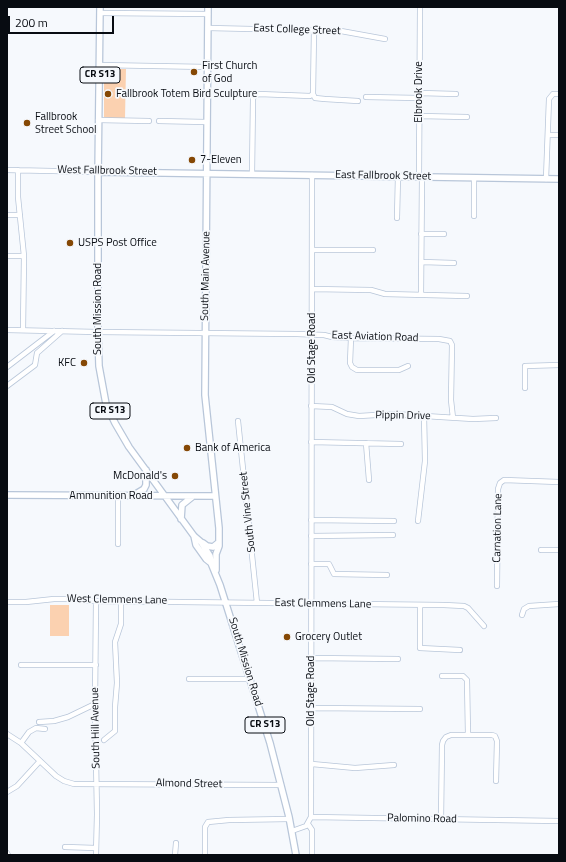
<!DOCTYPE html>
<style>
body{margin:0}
#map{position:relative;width:566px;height:862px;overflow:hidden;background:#f6f9fd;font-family:"Titillium Web",sans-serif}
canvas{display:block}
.frame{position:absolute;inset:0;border:8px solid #080c12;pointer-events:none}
.scale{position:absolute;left:8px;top:16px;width:106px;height:18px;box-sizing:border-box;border:2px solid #080c12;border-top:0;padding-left:5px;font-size:12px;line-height:14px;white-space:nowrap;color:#080c12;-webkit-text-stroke:3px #f6f9fd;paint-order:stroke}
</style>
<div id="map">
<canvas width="566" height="862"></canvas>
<div class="frame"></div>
<div class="scale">200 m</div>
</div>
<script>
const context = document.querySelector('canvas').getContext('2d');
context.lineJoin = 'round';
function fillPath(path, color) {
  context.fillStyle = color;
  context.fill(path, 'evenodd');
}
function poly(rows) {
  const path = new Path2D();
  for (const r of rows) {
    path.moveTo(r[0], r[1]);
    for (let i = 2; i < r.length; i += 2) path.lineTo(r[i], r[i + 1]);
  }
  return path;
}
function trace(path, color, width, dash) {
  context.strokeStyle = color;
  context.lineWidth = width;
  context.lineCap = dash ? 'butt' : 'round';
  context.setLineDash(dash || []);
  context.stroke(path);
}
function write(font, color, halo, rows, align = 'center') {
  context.font = font + ' "Titillium Web",sans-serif';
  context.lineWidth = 3.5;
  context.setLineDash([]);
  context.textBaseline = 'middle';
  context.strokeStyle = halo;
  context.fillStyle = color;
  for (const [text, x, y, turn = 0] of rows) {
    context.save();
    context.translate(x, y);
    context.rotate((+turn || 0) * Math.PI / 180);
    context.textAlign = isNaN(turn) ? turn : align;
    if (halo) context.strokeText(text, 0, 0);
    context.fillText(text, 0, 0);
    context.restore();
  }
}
fillPath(poly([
 [104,69,126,69,125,118,104,118],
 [50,605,69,605,69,636,50,636]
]), '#fbd1b0');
const minor = poly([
 [100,13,208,14],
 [208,28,341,31,385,39],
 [100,65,208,67],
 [419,93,456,94],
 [313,94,314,30],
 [313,94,315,98,325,99,358,101],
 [366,97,419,98],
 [419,116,467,117],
 [98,120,149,121],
 [159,121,206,122],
 [548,135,559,135],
 [7,170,98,172],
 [18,170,18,197,24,256,23,330],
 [252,174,253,99,254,96,259,94,310,96,313,94],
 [419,177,420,7],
 [546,179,549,99,553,94,559,94],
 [7,215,20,215],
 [474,216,474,178],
 [397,218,398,176],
 [421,234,444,234],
 [312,250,373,250],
 [7,256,24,256],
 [422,262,454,263],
 [312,289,371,290,385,294,467,296],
 [421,295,422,177],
 [7,330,98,332,297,334,324,335,332,337,351,338,439,339,450,341,452,345,451,400,453,418],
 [351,338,350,363,352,367,357,370,399,370,408,366],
 [7,367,54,331],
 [7,386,35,365,37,353,62,331],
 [525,388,525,366,559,365],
 [311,406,332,407,347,414,359,416,393,414,473,419,496,418],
 [238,421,257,603],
 [311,442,401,444],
 [366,443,369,480],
 [311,520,394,521],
 [418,521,425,461,424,416],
 [311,536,393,535],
 [118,544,118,496],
 [541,550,559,550],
 [311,564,329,564,334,574,387,575],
 [497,586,498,489,500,483,504,480,559,482],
 [96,601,95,704,97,814,96,855],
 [7,602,26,602,54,599,76,599,92,601,444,605,464,606,468,608,484,626],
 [420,605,420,648,460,650],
 [522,615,524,609,529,606,559,604],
 [311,658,398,659],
 [21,665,96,665],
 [442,676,463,676,467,680,468,735],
 [189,679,251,679],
 [312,708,420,709],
 [39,722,54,721,68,717,95,704],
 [7,734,21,743,56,776,64,781,74,784,281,785],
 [104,740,115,731,115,707,117,683,115,642,121,624,121,601],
 [21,743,29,732,36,728,45,729],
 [312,764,355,768,394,765],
 [7,792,17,786,40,761],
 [311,817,312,175],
 [441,820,442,745,443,741,446,737,451,735,492,735,495,736,497,741,496,781],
 [308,824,312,830,312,855],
 [292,831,306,826,311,817,559,821],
 [65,847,96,848],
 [7,853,8,855],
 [175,855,176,843],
 [205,855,205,827,208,822,229,820,289,819]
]);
const major = poly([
 [100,7,98,176,98,332,99,366,106,404,115,423,129,447,194,536,201,542,210,556,211,563,220,585,270,743,289,817,296,855],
 [208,7,205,395,219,528,219,546,216,554,216,570],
 [98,172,559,179],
 [7,495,215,496],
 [134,495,144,489,146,485,146,470],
 [181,519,182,505,192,497],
 [194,536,196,545,206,559,211,563],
 [203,543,207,546,213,547,218,543]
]);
trace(minor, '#b8c6d9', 6);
trace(major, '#b8c6d9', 8);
trace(minor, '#fff', 4.5);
trace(major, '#fff', 5.5);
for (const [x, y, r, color] of [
 [194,72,4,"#854805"],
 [108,94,4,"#854805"],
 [27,123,4,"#854805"],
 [192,160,4,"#854805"],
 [70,243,4,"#854805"],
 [84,363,4,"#854805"],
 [187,448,4,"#854805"],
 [175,476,4,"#854805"],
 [287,637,4,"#854805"]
]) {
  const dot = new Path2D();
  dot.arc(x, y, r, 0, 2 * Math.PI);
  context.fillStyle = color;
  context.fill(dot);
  trace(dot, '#f6f9fd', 1.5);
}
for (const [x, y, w] of [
 [100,75,40],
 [110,411,40],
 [265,725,40]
]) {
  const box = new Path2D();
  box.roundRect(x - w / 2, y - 8, w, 16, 3);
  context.fillStyle = '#f6f9fd';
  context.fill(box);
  trace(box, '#080c12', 1);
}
write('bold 10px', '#080c12', null, [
 ["CR S13",100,75],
 ["CR S13",110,411],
 ["CR S13",265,725]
]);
write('11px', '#080c12', '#f6f9fd', [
 ["East College Street",297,30,2],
 ["Elbrook Drive",419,92,-90],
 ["West Fallbrook Street",107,171,1],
 ["East Fallbrook Street",383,176,1],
 ["South Main Avenue",206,276,-89],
 ["South Mission Road",98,309,-90],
 ["East Aviation Road",375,337,2],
 ["Old Stage Road",312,348,-90],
 ["Pippin Drive",403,416,1],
 ["Ammunition Road",111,496],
 ["South Vine Street",248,512,-96],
 ["Carnation Lane",498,528,-89],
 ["West Clemmens Lane",117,600,1],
 ["East Clemmens Lane",323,604,1],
 ["South Mission Road",245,662,73],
 ["Old Stage Road",311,691,-90],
 ["South Hill Avenue",96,728,-91],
 ["Almond Street",189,784,1],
 ["Palomino Road",422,819,1]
]);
write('11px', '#080c12', '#f6f9fd', [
 ["First Church",202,66],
 ["of God",202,79],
 ["Fallbrook Totem Bird Sculpture",116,94],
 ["Fallbrook",35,117],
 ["Street School",35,130],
 ["7-Eleven",200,160],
 ["USPS Post Office",78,243],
 ["KFC",76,363,"right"],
 ["Bank of America",195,448],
 ["McDonald's",167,476,"right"],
 ["Grocery Outlet",295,637]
], 'left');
</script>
